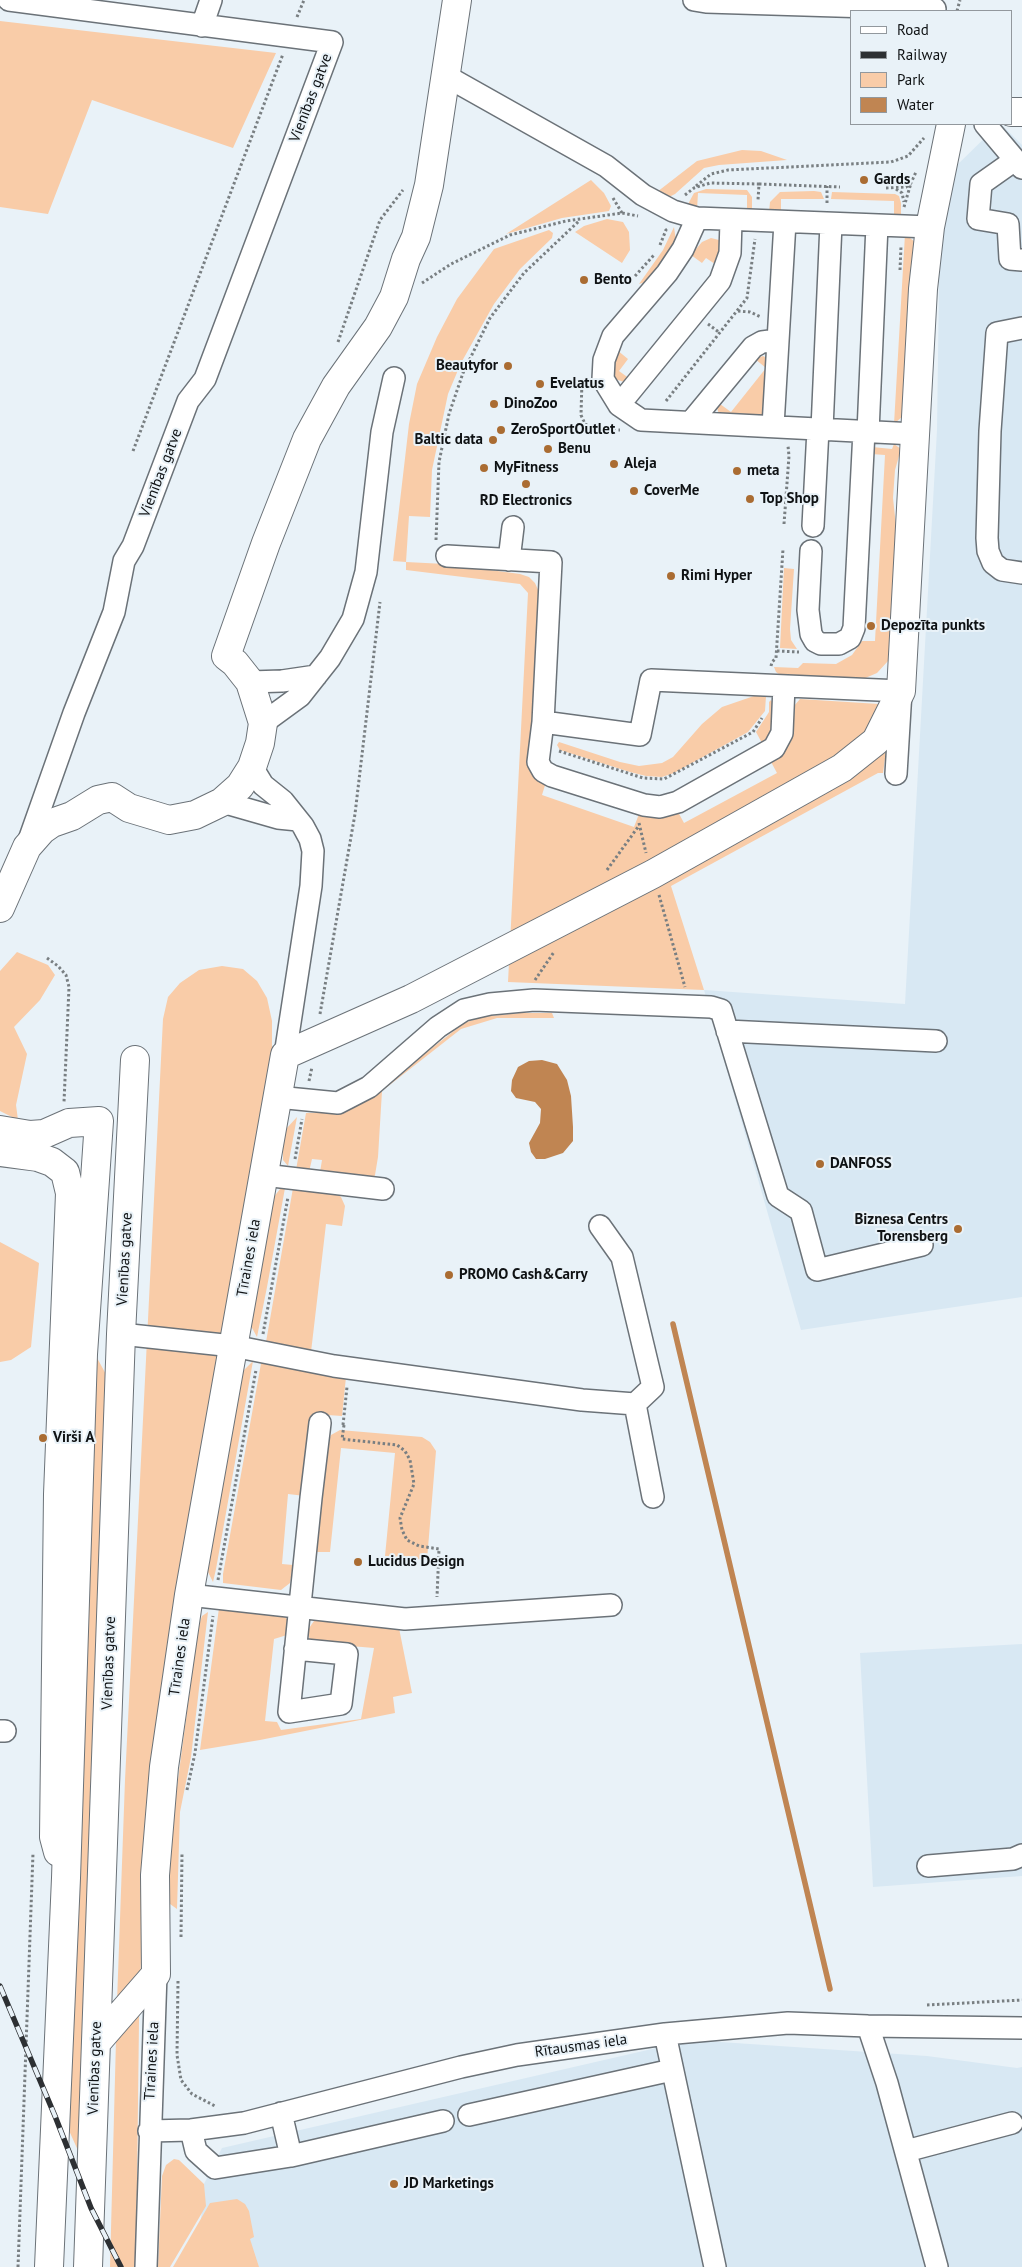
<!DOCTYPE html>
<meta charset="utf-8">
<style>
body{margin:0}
#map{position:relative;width:1022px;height:2267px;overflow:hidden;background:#e9f2f8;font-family:"PT Sans",sans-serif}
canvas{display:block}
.legend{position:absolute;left:850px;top:10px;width:162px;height:115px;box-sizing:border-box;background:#e9f2f8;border:1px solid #92989d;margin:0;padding:6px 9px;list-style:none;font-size:15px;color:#0f1214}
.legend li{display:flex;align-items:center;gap:10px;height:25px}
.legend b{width:25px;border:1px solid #92989d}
</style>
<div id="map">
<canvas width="1022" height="2267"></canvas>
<ul class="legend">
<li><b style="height:6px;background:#fff"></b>Road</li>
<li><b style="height:6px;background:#2d3033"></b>Railway</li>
<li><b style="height:14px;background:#f9cca8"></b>Park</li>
<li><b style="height:14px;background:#c08552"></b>Water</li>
</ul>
</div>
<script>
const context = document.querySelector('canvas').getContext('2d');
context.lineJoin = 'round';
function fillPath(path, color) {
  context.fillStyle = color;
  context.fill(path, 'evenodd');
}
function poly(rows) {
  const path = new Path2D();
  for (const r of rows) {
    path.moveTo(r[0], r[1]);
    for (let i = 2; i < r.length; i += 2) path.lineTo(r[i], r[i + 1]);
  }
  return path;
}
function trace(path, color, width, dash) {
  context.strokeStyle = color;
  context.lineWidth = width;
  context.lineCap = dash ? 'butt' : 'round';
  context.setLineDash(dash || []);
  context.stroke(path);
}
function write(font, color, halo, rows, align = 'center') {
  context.font = font + ' "PT Sans",sans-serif';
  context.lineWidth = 4;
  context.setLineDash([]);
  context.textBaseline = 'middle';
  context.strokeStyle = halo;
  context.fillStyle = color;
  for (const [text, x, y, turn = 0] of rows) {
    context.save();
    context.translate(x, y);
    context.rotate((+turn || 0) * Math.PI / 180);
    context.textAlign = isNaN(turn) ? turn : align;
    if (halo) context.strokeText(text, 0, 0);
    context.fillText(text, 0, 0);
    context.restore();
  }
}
fillPath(poly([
 [999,124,1001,124,1022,145,1022,1297,801,1330,704,990,905,1004,937,430,939,283,936,283,937,263,955,167],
 [1022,1644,1022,1876,873,1887,860,1653],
 [691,2040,927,2056,1017,2068,1022,2067,1022,2267,197,2267,204,2184,222,2148]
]), '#d8e8f3');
fillPath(poly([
 [0,21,276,53,233,148,92,100,48,214,0,207],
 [742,150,761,151,787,160,719,165,704,168,675,194,667,198,657,192,697,161],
 [591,180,604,193,611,206,609,211,562,218,506,234],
 [706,189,747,190,752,197,752,212,747,212,747,195,698,193,697,209,687,206,694,193],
 [814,191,821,192,824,199,781,199,781,213,769,212,770,202,780,192],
 [832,192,895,194,899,196,901,203,901,215,894,215,894,201,831,199],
 [607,219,623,222,629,232,630,250,622,263,575,232,584,226],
 [674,227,676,241,649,281,639,284,663,250],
 [549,230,553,233,552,238,520,269,494,304,461,363,448,394,432,470,430,517,409,516,406,562,445,564,520,574,529,577,535,583,539,592,539,610,529,769,533,774,546,782,542,795,634,827,639,814,677,810,684,823,777,773,770,760,786,749,791,741,794,706,800,699,879,704,886,708,890,723,883,773,878,773,671,886,704,990,508,982,528,593,520,584,406,570,406,562,393,561,409,424,417,384,437,337,457,299,494,249],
 [905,234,915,242,903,416,894,424],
 [711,238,719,240,722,245,718,266,706,258,702,263,691,255,702,242],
 [617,350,628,359,619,371,630,379,624,382,612,378,611,365],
 [763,356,767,358,764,415,719,414,717,408,720,404,731,412,766,368,755,359],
 [894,444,901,449,895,470,893,498,899,554,893,650,888,661,877,673,863,679,783,677,776,672,774,667,798,668,803,663,836,664,852,655,862,641,875,641,885,455,871,454,872,447,892,449],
 [784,568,794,569,790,629,791,640,797,649,780,648],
 [754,696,766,696,765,711,748,732,674,773,662,777,646,776,630,772,560,750,557,745,559,742,620,762,639,766,662,763,673,757,702,724,722,707],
 [771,700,773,704,771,736,763,745,756,732,769,712,769,702],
 [17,952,48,965,55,975,40,1000,14,1027,27,1054,16,1105,18,1120,0,1111,0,971],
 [222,966,243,969,257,981,267,998,272,1021,272,1050,184,1548,143,1897,139,2021,136,2267,110,2267,117,2002,125,1780,163,1019,168,997,180,983,199,970],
 [520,1013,552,1013,554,1018,497,1018,461,1029,382,1091,378,1157,375,1175,373,1179,320,1172,322,1160,312,1159,309,1172,296,1170,306,1113,343,1112,359,1105,464,1023,482,1017],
 [297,1117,288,1166,283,1160,283,1140,286,1129],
 [285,1188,267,1287,257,1337,251,1326,252,1319,273,1198,280,1189],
 [293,1188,335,1192,341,1197,345,1206,342,1226,326,1224,311,1352,266,1342],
 [0,1242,39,1263,31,1347,11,1360,0,1362],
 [96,1356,108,1378,80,2155,67,2126],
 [262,1358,346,1377,342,1416,313,1414,305,1496,288,1494,282,1564,293,1565,290,1583,281,1590,223,1583,223,1574],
 [253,1361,216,1569,213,1582,208,1572,208,1564,242,1372],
 [340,1430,422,1437,430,1442,436,1451,427,1560,385,1556,395,1453,341,1448,330,1552,316,1552,327,1444,331,1435],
 [219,1608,283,1615,290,1622,287,1635,274,1639,265,1721,277,1722,281,1730,361,1719,374,1648,315,1643,310,1640,307,1631,314,1621,318,1620,399,1628,412,1693,393,1697,395,1713,260,1740,200,1750],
 [208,1612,191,1757,180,1812,177,1909,170,1904,167,1894,174,1810,198,1628,202,1616],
 [174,2159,179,2160,204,2184,206,2206,170,2267,158,2267,162,2176,166,2165],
 [237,2199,245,2204,249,2211,254,2237,250,2239,259,2267,173,2267,210,2203]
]), '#f9cca8');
fillPath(poly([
 [542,1060,557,1064,567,1080,571,1096,573,1127,573,1141,563,1153,545,1159,536,1159,531,1152,529,1143,540,1123,541,1109,535,1102,516,1098,511,1091,512,1080,518,1067,529,1061]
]), '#c08552');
trace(poly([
 [673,1324,830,1989]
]), '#c08552', 5.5);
const minor = poly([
 [9,0,332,42,205,379,188,401,133,546,124,561,114,612,74,713,28,843],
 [694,0,706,2,935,9],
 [202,26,211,0],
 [446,76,606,166,643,195,673,211,697,218,930,227],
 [985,124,1022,168],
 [1015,160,981,184,978,219,1008,224,1010,259,1022,260],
 [697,218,683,249,667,273,613,336,604,360,603,379,619,405,641,420,915,434],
 [1022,328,997,333,990,431,987,538,988,551,993,563,1002,570,1022,573],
 [619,405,720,281,730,253,731,221],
 [691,422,753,347,762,342,778,340],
 [773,426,785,222],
 [822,429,831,224],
 [868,432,877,225],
 [813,526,818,429],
 [811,551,808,610,811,634,815,641,821,644,839,644,850,638,854,628,864,431],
 [447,556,551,562,543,722],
 [509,560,513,527],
 [250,682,282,681,316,676],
 [784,686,782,733,774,748,678,802,660,807,644,805,552,776,543,771,538,762,543,722,640,735,651,680,901,691,896,774],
 [263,723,300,696,330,658,353,619,366,572,382,432,394,378],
 [252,767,263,785,283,801,303,826,310,839,313,851,311,886,285,1055],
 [222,802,278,818,298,820],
 [727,1031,936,1041],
 [277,1097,338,1103,369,1087,438,1027,464,1010,490,1004,534,1000,711,1007,721,1010,778,1196,801,1211,817,1270,922,1245],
 [264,1175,383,1189],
 [600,1226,622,1257,653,1387,635,1404,653,1497],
 [121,1334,233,1346,334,1366,582,1400,635,1404],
 [189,1595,405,1619,611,1605],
 [295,1649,347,1654,341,1704,289,1712,311,1498,320,1423],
 [0,1731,5,1731],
 [928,1866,1013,1859,1022,1855],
 [868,2026,887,2083,937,2267],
 [665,2034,715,2267],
 [281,2113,291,2156],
 [469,2115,672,2070],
 [191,2130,196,2151,215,2168,291,2156,443,2121],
 [149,2131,191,2130,244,2123,461,2067,517,2055,665,2034,788,2023,868,2026,1022,2028],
 [906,2151,1012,2123],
 [146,2267,156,1974]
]);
const major = poly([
 [0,1152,38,1157,52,1162,65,1172,70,1193,58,1494,54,1837,58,1852]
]);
const highway = poly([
 [1011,112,1022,112],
 [0,908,27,847,42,830,52,823,72,816,98,800,112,797,129,808,169,820,195,815,222,802,240,786,252,767,260,743,263,723,250,682,235,663,226,656,266,543,307,439,336,386,378,327,394,297,406,259,416,237,429,185,457,0],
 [0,1130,30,1135,44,1134,69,1123,99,1121,83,1354,66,1878,49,2267],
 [96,2043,156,1974,155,1875,164,1767,189,1595,285,1055,411,999,653,874,842,768,876,741,901,691,923,289,930,227,951,124],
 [88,2267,121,1334,135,1060]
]);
trace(minor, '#6b7278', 24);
trace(major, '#6b7278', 30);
trace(highway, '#6b7278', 30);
trace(poly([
 [957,11,960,0],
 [297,17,304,0],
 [759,184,840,187],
 [696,186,711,174,728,170,891,162,908,156,924,138],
 [886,188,906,187,911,183,916,172],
 [896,189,902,193,904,202],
 [685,195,694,188,710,183,759,184,758,200],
 [613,198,622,213],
 [827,203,827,186],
 [904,207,911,183],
 [660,245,666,230,664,228],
 [900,270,901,246],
 [635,276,654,255],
 [422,283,451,264,510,235,566,221,622,213,638,216],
 [738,311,750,312,761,317],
 [708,324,720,333],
 [338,342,380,220,403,190],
 [582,380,581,415,585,424,595,430,620,430],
 [666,401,747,298,755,239],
 [133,451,283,54],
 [784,524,789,456,788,446],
 [436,540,439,462,449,414,463,373,490,318,524,273,579,221],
 [777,651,799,652],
 [771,666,772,662,776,658,783,549],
 [559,751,643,778,664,779,753,732,762,718],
 [639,823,646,853],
 [607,870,638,827],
 [659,895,685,987],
 [47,958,58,966,66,975,69,987,64,1102],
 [535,980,554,952],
 [320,1014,355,814,380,602],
 [309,1081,312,1067],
 [295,1159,302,1119],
 [263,1334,288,1197],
 [343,1425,347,1387],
 [344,1425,342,1439,397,1445,405,1451,410,1460,414,1484,400,1518,402,1530,407,1540,419,1546,439,1549,437,1597],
 [218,1580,256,1370],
 [187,1790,195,1753,213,1616],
 [181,1937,182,1853],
 [178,1981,177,2055,181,2080,192,2094,215,2106],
 [927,2005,1022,2000],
 [18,2267,33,1853]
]), '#797f82', 3, [2.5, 2.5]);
trace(minor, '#fff', 21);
trace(major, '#fff', 28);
trace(highway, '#fff', 28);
const rail = poly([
 [0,1986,55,2116,91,2208,121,2267]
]);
trace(rail, '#2d3033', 5.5);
trace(rail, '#e9f2f8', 4, [11]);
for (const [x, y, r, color] of [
 [864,180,5,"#aa6c32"],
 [584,280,5,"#aa6c32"],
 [508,366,5,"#aa6c32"],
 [540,384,5,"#aa6c32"],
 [494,404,5,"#aa6c32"],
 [501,430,5,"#aa6c32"],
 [493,440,5,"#aa6c32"],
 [548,449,5,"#aa6c32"],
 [614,464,5,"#aa6c32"],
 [484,468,5,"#aa6c32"],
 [737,471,5,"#aa6c32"],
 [526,484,5,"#aa6c32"],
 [634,491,5,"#aa6c32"],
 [750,499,5,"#aa6c32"],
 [671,576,5,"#aa6c32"],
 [871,626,5,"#aa6c32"],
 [820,1164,5,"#aa6c32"],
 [958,1229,5,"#aa6c32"],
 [449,1275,5,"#aa6c32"],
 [43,1438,5,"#aa6c32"],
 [358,1562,5,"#aa6c32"],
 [394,2184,5,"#aa6c32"]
]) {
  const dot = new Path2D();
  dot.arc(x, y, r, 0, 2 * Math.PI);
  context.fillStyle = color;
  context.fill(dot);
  trace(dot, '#e9f2f8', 2);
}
write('15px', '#0f1214', '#e9f2f8', [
 ["Vienības gatve",311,98,-69],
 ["Vienības gatve",161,473,-69],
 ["Tīraines iela",249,1258,-80],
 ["Vienības gatve",125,1259,-87],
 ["Tīraines iela",180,1657,-82],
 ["Vienības gatve",109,1663,-88],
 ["Rītausmas iela",581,2046,-8],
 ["Tīraines iela",152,2061,-87],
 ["Vienības gatve",95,2068,-88]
]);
write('bold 15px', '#0f1214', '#e9f2f8', [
 ["Gards",874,180],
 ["Bento",594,280],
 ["Beautyfor",498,366,"right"],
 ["Evelatus",550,384],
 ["DinoZoo",504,404],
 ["ZeroSportOutlet",511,430],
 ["Baltic data",483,440,"right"],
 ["Benu",558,449],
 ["Aleja",624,464],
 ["MyFitness",494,468],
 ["meta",747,471],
 ["CoverMe",644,491],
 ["Top Shop",760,499],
 ["RD Electronics",526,501,"center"],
 ["Rimi Hyper",681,576],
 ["Depozīta punkts",881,626],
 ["DANFOSS",830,1164],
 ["Biznesa Centrs",948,1220,"right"],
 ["Torensberg",948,1237,"right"],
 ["PROMO Cash&Carry",459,1275],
 ["Virši A",53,1438],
 ["Lucidus Design",368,1562],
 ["JD Marketings",404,2184]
], 'left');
</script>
